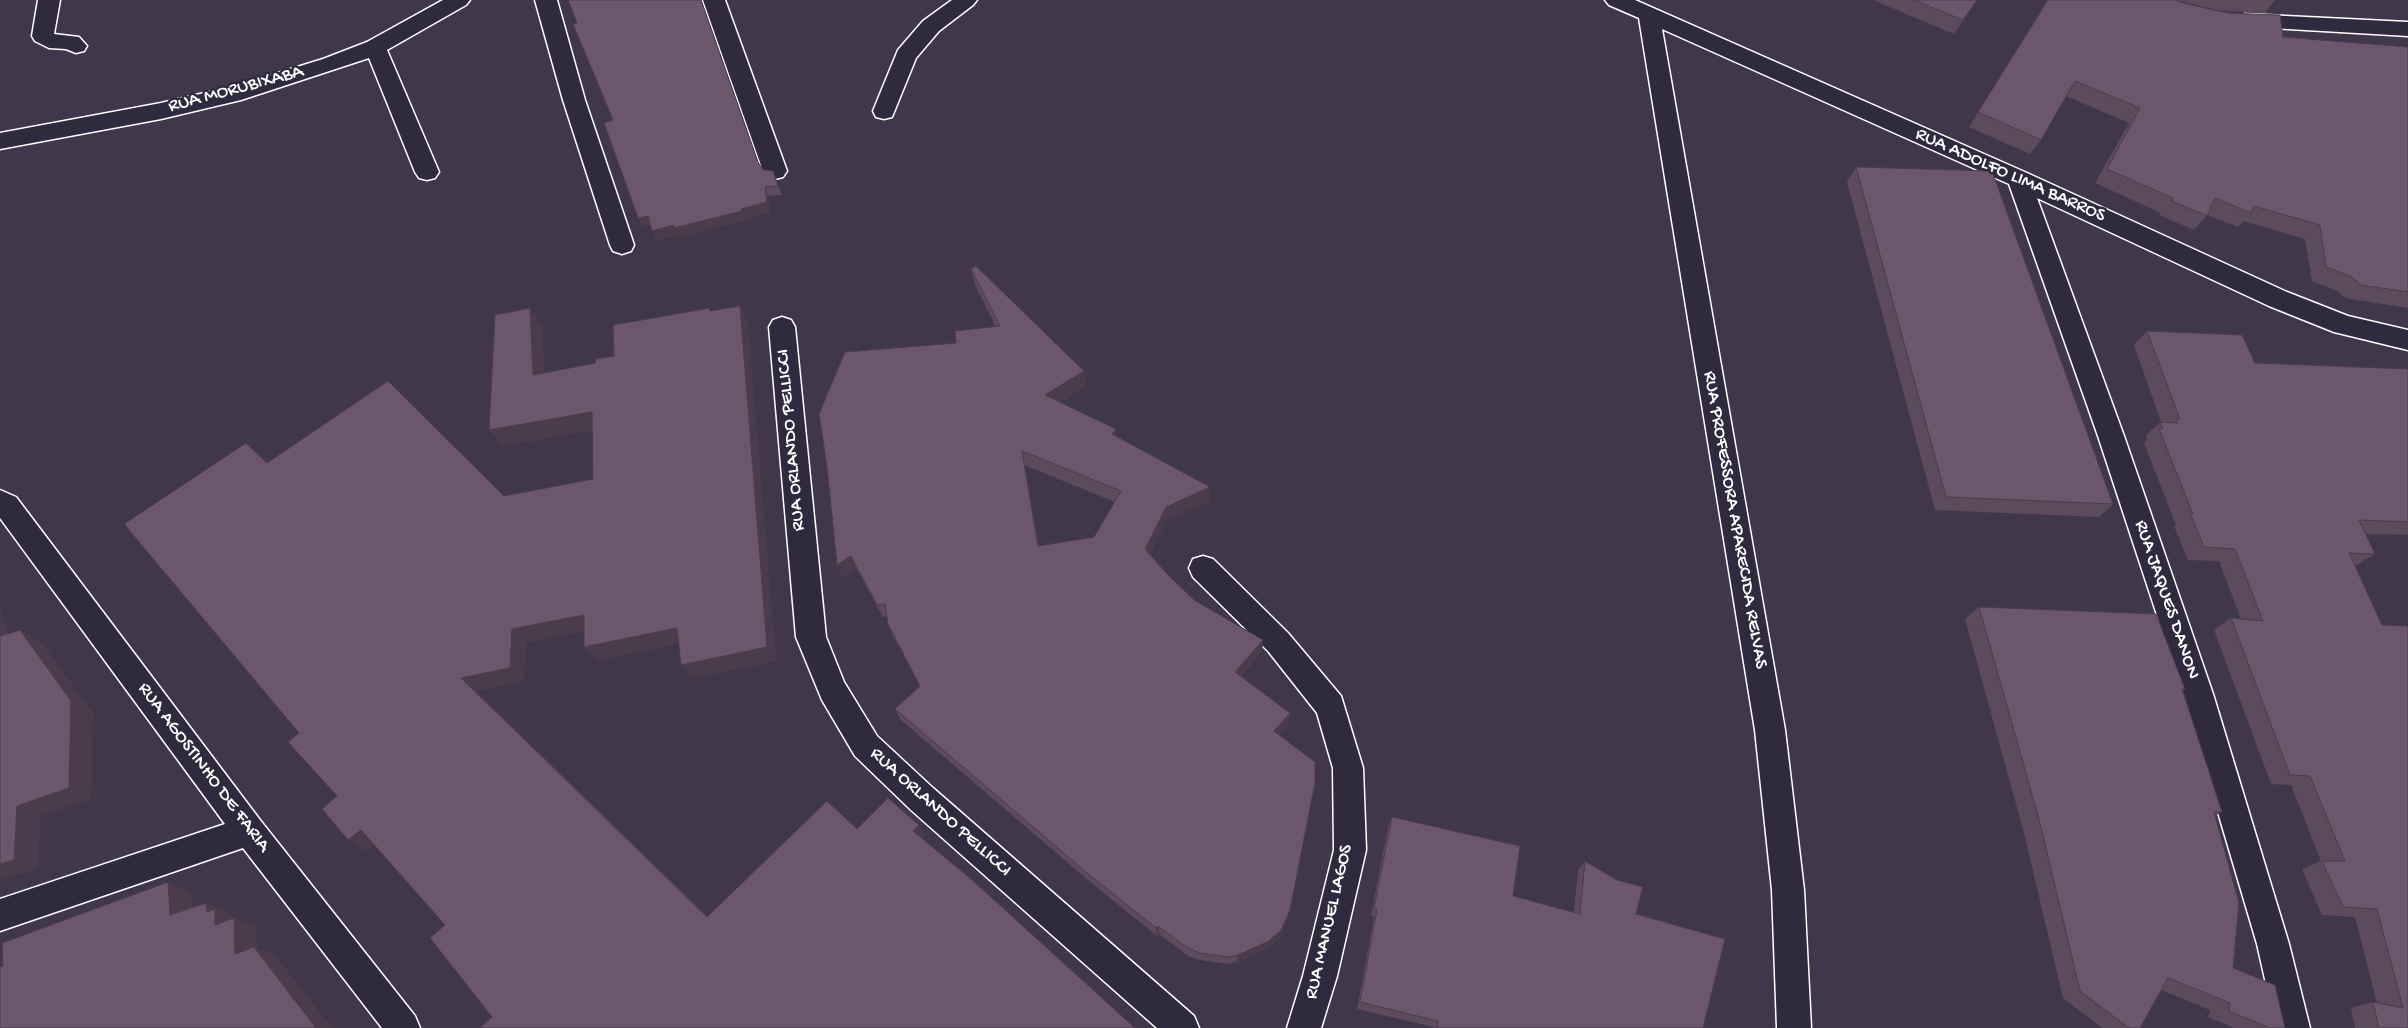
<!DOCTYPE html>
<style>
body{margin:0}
canvas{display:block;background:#41374b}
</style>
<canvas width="2408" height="1028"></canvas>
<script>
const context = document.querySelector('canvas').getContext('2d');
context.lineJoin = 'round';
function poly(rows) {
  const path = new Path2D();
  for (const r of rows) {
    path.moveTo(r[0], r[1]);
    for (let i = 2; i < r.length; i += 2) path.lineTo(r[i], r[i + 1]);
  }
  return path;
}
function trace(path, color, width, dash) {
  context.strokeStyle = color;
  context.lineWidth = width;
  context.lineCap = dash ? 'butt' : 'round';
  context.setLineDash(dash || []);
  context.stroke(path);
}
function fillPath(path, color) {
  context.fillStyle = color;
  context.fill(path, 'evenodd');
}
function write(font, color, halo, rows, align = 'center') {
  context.font = font + ' "Gochi Hand",sans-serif';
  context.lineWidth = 5;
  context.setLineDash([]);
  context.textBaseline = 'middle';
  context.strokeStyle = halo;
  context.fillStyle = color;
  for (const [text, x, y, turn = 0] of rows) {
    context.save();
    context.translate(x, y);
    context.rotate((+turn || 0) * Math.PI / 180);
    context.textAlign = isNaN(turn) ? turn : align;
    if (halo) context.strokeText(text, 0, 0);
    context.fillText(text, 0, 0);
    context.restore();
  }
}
const minor = poly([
 [38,0,60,0,54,34,79,37,87,46,84,51,76,53,66,49,49,48,35,41,32,36,38,0],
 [443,0,470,0,466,5,387,50,439,172,435,178,427,180,419,178,415,172,369,58,241,100,161,119,0,149,0,133,161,103,239,85,323,59,367,42,443,0],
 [535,0,557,0,585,100,634,245,631,251,622,254,613,251,610,245,563,100,535,0],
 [703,0,725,0,787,171,783,177,775,179,767,177,763,171,703,0],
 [952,0,977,0,973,5,939,31,916,58,892,117,884,119,876,117,873,111,898,50,923,21,952,0],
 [1605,0,1635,0,2027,173,2287,292,2348,316,2408,330,2408,350,2334,332,2269,306,2037,198,2124,436,2213,694,2289,944,2310,1028,2276,1028,2257,944,2183,694,2098,436,2009,184,1662,29,1785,730,1804,890,1811,1028,1777,1028,1772,890,1755,730,1639,18,1609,5,1605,0],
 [2245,14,2408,22,2408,36,2237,26,2234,21,2237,16,2245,14],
 [782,317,791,320,795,327,826,637,844,682,877,736,933,788,1194,1016,1199,1028,1157,1028,911,810,855,756,822,700,796,637,769,327,773,320,782,317],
 [0,490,16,497,260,820,415,1016,420,1028,382,1028,243,848,0,931,0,899,225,824,0,518,0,490],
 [1203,556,1213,559,1288,633,1341,696,1363,768,1366,850,1337,976,1321,1028,1287,1028,1303,976,1334,850,1333,768,1317,713,1268,651,1193,577,1189,568,1193,559,1203,556]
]);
trace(minor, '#fff', 3);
fillPath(minor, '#2f2a3d');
fillPath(poly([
 [1873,0,1978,0,1954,34],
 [2047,0,2283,37,2408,47,2408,308,2345,298,2337,291,2312,281,2305,239,2244,221,2238,227,2207,215,2194,230,2159,215,2161,213,2095,183,2129,123,2066,96,2041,140,2030,154,1969,127],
 [2176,0,2275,0,2265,13,2216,10],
 [758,163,763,170,773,171,782,195,768,196,770,212,745,219,746,220,679,238,677,235,656,240,650,225,643,227],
 [1856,167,2113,504,2099,517,1935,510,1847,182],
 [971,269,1086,385,1060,402,1116,437,1210,501,1166,520,1150,554,1168,575,1194,600,1263,640,1262,652,1241,676,1290,713,1288,724,1279,735,1288,918,1279,938,1267,948,1237,962,1227,964,1200,960,1188,956,1159,934,1157,936,1088,880,901,720,895,709,920,686,893,636,888,624,887,617,883,617,857,569,843,578,956,343,996,327,975,285],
 [1024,465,1115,502,1094,537,1039,546],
 [2147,331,2255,363,2408,369,2408,535,2365,534,2375,554,2355,566,2408,1028,2355,1028,2351,1008,2373,1002,2377,1003,2355,917,2322,915,2302,869,2321,861,2291,785,2271,784,2214,630,2231,618,2241,619,2219,561,2188,560,2174,526,2176,525,2144,443,2147,440,2146,435,2161,422,2134,345],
 [1979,607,2185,689,2183,691,2222,812,2215,816,2233,968,2285,1028,2234,1028,2208,1017,2210,1010,2161,990,2129,1028,2102,1028,2063,998,2024,833,1965,619],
 [1392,817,1513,896,1574,912,1578,870,1585,861,1636,914,1703,1028,1433,1028,1433,1027,1357,1009,1374,917,1371,916,1388,827]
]), '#5c4a5d');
fillPath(poly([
 [1977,0,1978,0,1954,34,1963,20],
 [765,187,768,196,770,212,745,219,746,220,679,238,677,235,656,240,652,231,741,209],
 [648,216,653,225,643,227,638,218],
 [740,306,748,323,776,661,692,678,681,665],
 [530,308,542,326,545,392,533,375],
 [1084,371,1086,385,1048,409,1045,395],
 [592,412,603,429,502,446,489,430],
 [1116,429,1117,443,1112,434],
 [1210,487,1210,501,1166,520,1146,562,1145,549,1166,507],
 [851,556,857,569,843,578,837,565],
 [0,602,12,652,0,645],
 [584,615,597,629,526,643,524,681,477,691,718,926,707,917,461,678,512,629],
 [677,628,688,642,597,660,584,647],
 [20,630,42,643,93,713,91,799,40,816,38,869,0,880,0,864],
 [1263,640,1262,652,1235,683,1235,672],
 [1290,713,1288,724,1273,742,1274,731],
 [919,825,925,836,919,842,913,831],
 [361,830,379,841,367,851,348,840],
 [168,882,191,892,193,925,170,915],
 [206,903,229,912,229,915,237,918,237,919,256,927,257,948,275,955,332,1028,316,1028,235,954,207,912],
 [1290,910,1288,918,1279,938,1267,948,1237,962,1238,955],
 [1158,926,1159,934,1157,936,1156,928]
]), '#4b3c4c');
const building = poly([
 [568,0,701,0,758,162,763,170,773,171,778,186,765,187,767,202,741,209,742,211,674,228,674,225,652,231,648,216,638,218,604,123,613,120,573,24,577,23,568,0],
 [1914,0,1977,0,1963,20,1914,0],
 [2048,0,2175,0,2183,3,2228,13,2280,15,2283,37,2408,47,2408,292,2361,285,2352,277,2326,267,2320,225,2254,206,2251,213,2215,198,2207,216,2172,201,2173,198,2107,169,2140,108,2075,81,2041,140,1978,112,2048,0],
 [1856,167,1992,171,2113,504,1946,497,1856,167],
 [976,266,1084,371,1045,395,1116,429,1112,434,1210,487,1166,507,1145,549,1168,575,1194,600,1263,640,1235,672,1290,713,1274,731,1315,762,1315,783,1290,910,1281,930,1269,941,1238,955,1228,957,1200,953,1188,948,1158,926,1156,928,1086,872,895,709,920,686,888,624,885,604,877,605,851,556,837,565,827,467,819,414,845,352,956,343,955,331,1000,326,971,269,976,266],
 [1022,451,1121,491,1094,537,1038,546,1022,451],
 [740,306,767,647,681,665,677,628,584,647,584,615,512,629,510,668,461,678,707,917,827,801,857,829,888,798,919,825,913,831,971,879,1135,1028,480,1028,492,1017,430,938,445,925,361,830,348,840,322,809,337,796,288,742,299,733,124,524,246,443,267,463,388,381,504,496,593,479,592,412,489,430,495,315,530,308,533,375,595,363,596,359,614,356,613,325,710,308,710,311,740,306],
 [2147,331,2242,335,2255,363,2408,369,2408,522,2359,520,2375,554,2349,553,2382,625,2408,626,2408,1028,2379,1028,2373,1002,2403,1008,2377,909,2343,907,2322,861,2345,861,2310,776,2290,775,2231,618,2263,621,2235,549,2204,547,2190,513,2193,514,2159,429,2163,429,2160,422,2177,423,2176,419,2180,419,2147,331],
 [1979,607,2156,614,2185,689,2182,689,2222,812,2214,812,2239,903,2233,968,2275,985,2285,1028,2270,1028,2229,1011,2230,1003,2168,978,2140,1028,2129,1028,2080,991,2040,823,1979,607],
 [20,630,71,701,69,788,17,806,14,860,0,864,0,636,20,630],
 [1392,817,1520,846,1513,896,1580,914,1585,861,1617,880,1643,887,1636,914,1725,939,1703,1028,1437,1028,1438,1021,1360,1002,1377,909,1374,908,1392,817],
 [168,882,170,915,206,903,207,912,215,909,215,925,234,918,235,954,254,947,316,1028,0,1028,0,967,3,966,2,943,168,882]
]);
fillPath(building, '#6b566c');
trace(building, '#4b3c4c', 1);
write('19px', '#fff', '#2f2a3d', [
 ["RUA MORUBIXABA",236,90,-15],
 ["RUA ADOLFO LIMA BARROS",2010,176,24],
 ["RUA ORLANDO PELLICCI",792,440,-95],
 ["RUA PROFESSORA APARECIDA RELVAS",1734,520,80],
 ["RUA JAQUES DANON",2166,600,71],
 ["RUA AGOSTINHO DE FARIA",203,768,53],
 ["RUA ORLANDO PELLICCI",940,813,42],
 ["RUA MANUEL LAGOS",1330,922,-77]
]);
</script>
